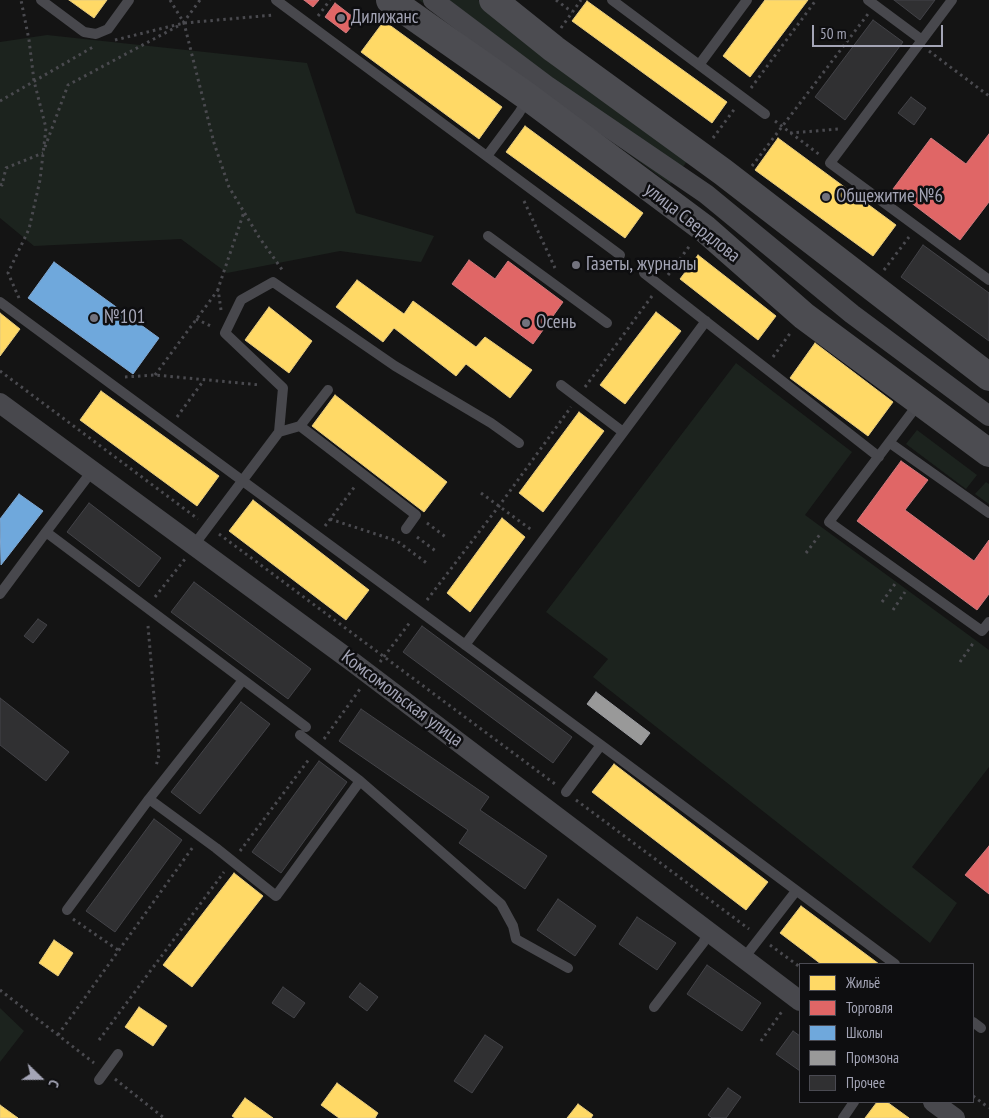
<!DOCTYPE html>
<meta charset="utf-8">
<style>
body{margin:0}
#map{position:relative;width:989px;height:1118px;overflow:hidden;background:#141414;font-family:"PT Sans Narrow",sans-serif}
canvas{display:block}
.legend{position:absolute;left:799px;top:963px;width:175px;height:140px;box-sizing:border-box;background:#0e0e10;border:1px solid #4a4a52;margin:0;padding:6px 9px;list-style:none;font-size:15px;color:#a4a5b6}
.legend li{display:flex;align-items:center;gap:10px;height:25px}
.legend b{width:25px;border:1px solid #4a4a52}
.north{position:absolute;left:15px;top:1053px;width:50px;height:50px;-webkit-text-stroke:4px #0e0e10;paint-order:stroke;rotate:112deg;font-size:14px;font-weight:700;line-height:20px;text-align:center;color:#a4a5b6}
.north::after{content:'';display:block;margin:auto;width:18px;height:22px;background:#a4a5b6;clip-path:polygon(50% 0,100% 100%,50% 72%,0 100%)}
.scale{position:absolute;left:812px;top:25px;width:131px;height:22px;box-sizing:border-box;border:2px solid #a4a5b6;border-top:0;padding-left:6px;font-size:15px;line-height:18px;white-space:nowrap;color:#a4a5b6;-webkit-text-stroke:4px #0e0e10;paint-order:stroke}
</style>
<div id="map">
<canvas width="989" height="1118"></canvas>
<ul class="legend">
<li><b style="height:14px;background:#ffd966"></b>Жильё</li>
<li><b style="height:14px;background:#e06666"></b>Торговля</li>
<li><b style="height:14px;background:#6fa8dc"></b>Школы</li>
<li><b style="height:14px;background:#999"></b>Промзона</li>
<li><b style="height:14px;background:#303032"></b>Прочее</li>
</ul>
<div class="north">С</div>
<div class="scale">50 m</div>
</div>
<script>
const context = document.querySelector('canvas').getContext('2d');
context.lineJoin = 'round';
function fillPath(path, color) {
  context.fillStyle = color;
  context.fill(path, 'evenodd');
}
function poly(rows) {
  const path = new Path2D();
  for (const r of rows) {
    path.moveTo(r[0], r[1]);
    for (let i = 2; i < r.length; i += 2) path.lineTo(r[i], r[i + 1]);
  }
  return path;
}
function trace(path, color, width, dash) {
  context.strokeStyle = color;
  context.lineWidth = width;
  context.lineCap = dash ? 'butt' : 'round';
  context.setLineDash(dash || []);
  context.stroke(path);
}
function write(font, color, halo, rows, align = 'center') {
  context.font = font + ' "PT Sans Narrow",sans-serif';
  context.lineWidth = 5;
  context.setLineDash([]);
  context.textBaseline = 'middle';
  context.strokeStyle = halo;
  context.fillStyle = color;
  for (const [text, x, y, turn = 0] of rows) {
    context.save();
    context.translate(x, y);
    context.rotate((+turn || 0) * Math.PI / 180);
    context.textAlign = isNaN(turn) ? turn : align;
    if (halo) context.strokeText(text, 0, 0);
    context.fillText(text, 0, 0);
    context.restore();
  }
}
fillPath(poly([
 [419,0,478,0,688,160,670,184],
 [47,35,307,63,356,213,434,236,421,262,340,251,227,273,181,239,34,246,0,218,0,42],
 [736,363,852,452,805,515,989,650,989,767,912,867,957,903,930,943,593,677,608,659,546,612],
 [917,430,977,475,966,489,906,444],
 [986,482,989,484,989,504,975,494],
 [0,1008,24,1031,0,1062]
]), '#1c231e');
const homes = poly([
 [69,0,107,0,94,18,69,0],
 [765,0,808,0,750,77,723,56,765,0],
 [587,1,727,102,712,123,572,21,587,1],
 [384,21,502,107,479,139,361,52,384,21],
 [525,126,643,213,625,238,506,152,525,126],
 [778,138,896,225,873,256,755,170,778,138],
 [698,255,776,316,758,340,680,279,698,255],
 [357,280,404,314,413,301,476,347,485,337,532,370,510,398,466,364,456,376,394,328,383,342,336,307,357,280],
 [269,307,312,341,289,373,245,340,269,307],
 [656,312,681,331,625,404,600,385,656,312],
 [0,313,20,329,0,356,0,313],
 [815,343,893,402,868,436,790,378,815,343],
 [101,391,219,476,197,506,80,420,101,391],
 [335,395,447,482,424,512,312,426,335,395],
 [579,412,604,431,543,512,519,493,579,412],
 [253,500,369,590,346,620,229,531,253,500],
 [502,518,525,537,470,612,447,593,502,518],
 [614,764,768,882,746,910,592,792,614,764],
 [234,873,263,896,192,987,163,965,234,873],
 [801,906,879,964,821,964,780,933,801,906],
 [54,940,73,953,58,976,39,963,54,940],
 [139,1007,167,1026,153,1046,125,1027,139,1007],
 [337,1083,378,1113,375,1118,339,1118,321,1105,337,1083],
 [245,1098,273,1118,235,1118,232,1116,245,1098],
 [877,1102,887,1102,909,1118,865,1118,877,1102],
 [578,1104,593,1115,591,1118,567,1118,578,1104],
 [0,1105,18,1118,0,1118,0,1105]
]);
fillPath(homes, '#ffd966');
trace(homes, '#e4c97e', 1);
const shops = poly([
 [304,0,319,0,313,7,304,0],
 [335,3,357,20,346,33,325,17,335,3],
 [989,134,989,202,960,240,893,189,931,138,966,164,989,134],
 [469,260,495,279,508,261,563,302,533,344,452,284,469,260],
 [901,461,928,480,905,510,974,561,989,540,989,594,977,610,857,521,901,461],
 [989,846,989,894,965,875,989,846]
]);
fillPath(shops, '#e06666');
trace(shops, '#ce797e', 1);
const schools = poly([
 [54,262,159,338,133,374,28,298,54,262],
 [19,494,43,511,1,565,0,519,19,494]
]);
fillPath(schools, '#6fa8dc');
trace(schools, '#7fa7d1', 1);
const industry = poly([
 [596,692,650,733,641,745,587,704,596,692]
]);
fillPath(industry, '#999');
trace(industry, '#9c9da2', 1);
const building = poly([
 [894,0,935,0,920,20,894,0],
 [873,20,903,42,845,120,815,97,873,20],
 [911,97,926,108,914,125,898,113,911,97],
 [923,245,989,293,989,341,901,277,923,245],
 [89,503,161,558,139,587,67,532,89,503],
 [194,582,311,669,288,699,171,612,194,582],
 [38,619,47,625,33,643,24,636,38,619],
 [422,626,572,737,553,763,403,652,422,626],
 [0,698,69,752,46,781,0,745,0,698],
 [241,702,270,724,200,814,171,792,241,702],
 [361,709,489,797,480,810,547,856,525,889,459,843,468,830,339,741,361,709],
 [319,761,347,782,281,873,252,852,319,761],
 [154,819,182,840,115,932,86,911,154,819],
 [558,899,596,926,575,956,537,930,558,899],
 [637,917,676,943,657,970,619,944,637,917],
 [707,965,761,1003,742,1031,687,994,707,965],
 [360,983,378,997,367,1011,349,997,360,983],
 [283,987,305,1003,294,1018,272,1003,283,987],
 [793,1031,800,1036,800,1071,776,1054,793,1031],
 [485,1035,503,1047,472,1093,454,1081,485,1035],
 [728,1088,741,1097,726,1118,712,1118,708,1115,728,1088]
]);
fillPath(building, '#303032');
trace(building, '#434348', 1);
trace(poly([
 [170,0,184,23,214,143,229,187,259,237,283,271],
 [556,0,572,12],
 [318,16,330,0],
 [183,23,200,0],
 [561,28,581,0],
 [115,40,184,23,274,15],
 [929,51,989,96],
 [751,88,816,0],
 [0,101,93,47],
 [775,121,820,155],
 [790,133,839,129],
 [713,138,736,107],
 [45,147,68,85,178,26],
 [752,166,868,14],
 [0,184,2,185,6,168,43,153],
 [524,201,555,268],
 [884,270,909,237],
 [668,275,691,244],
 [19,298,8,273,29,229,40,180,46,128,34,81,29,40,21,0],
 [221,310,218,289,244,212],
 [196,319,213,327],
 [773,357,791,332],
 [0,371,198,519],
 [155,375,218,290],
 [125,377,155,375,261,385],
 [585,387,652,296],
 [177,417,204,380],
 [481,493,533,531],
 [330,519,397,541,428,564],
 [427,523,447,538],
 [325,526,356,485],
 [219,534,555,784],
 [417,537,437,552],
 [806,553,821,533],
 [155,597,185,559],
 [427,600,499,506,571,407],
 [882,602,895,584],
 [893,610,905,592],
 [148,626,159,755,156,766],
 [380,662,411,621],
 [960,662,974,642],
 [324,739,360,689],
 [576,800,749,929],
 [240,851,310,758],
 [73,919,118,950],
 [770,945,800,967],
 [0,990,94,1063],
 [58,1035,193,847],
 [99,1040,224,872],
 [761,1041,783,1010],
 [115,1079,164,1118],
 [973,1096,989,1108]
]), '#4a4a4f', 3, [2.5, 4]);
trace(poly([
 [41,0,84,32,96,34,108,29,129,0],
 [276,0,620,255],
 [612,0,765,114],
 [868,0,922,40],
 [952,0,830,163,989,280],
 [699,65,747,0],
 [487,156,519,113,528,98],
 [488,236,607,323],
 [644,273,879,457],
 [0,302,601,745],
 [561,385,623,432],
 [919,403,829,522,982,631,989,622],
 [300,426,416,515,406,529],
 [279,432,300,426,328,390],
 [890,443,989,513],
 [92,471,46,532,306,727],
 [194,545,279,432,283,388,225,333,241,300,273,282,395,366,491,423,519,443],
 [0,594,46,532],
 [465,645,706,321],
 [300,735,360,781],
 [566,792,601,745,895,964],
 [149,799,216,848,276,896,360,781,501,904,513,926,516,939,568,968],
 [67,910,149,799,243,680],
 [744,958,796,891],
 [654,1007,703,943,709,932],
 [973,1022,981,1028],
 [99,1080,118,1054],
 [843,1118,854,1102]
]), '#48484d', 10);
trace(poly([
 [433,0,546,85,706,194,852,314,989,416],
 [0,403,354,663,800,1001],
 [933,1102,955,1118]
]), '#48484d', 20);
trace(poly([
 [390,0,528,97,705,229,804,316,989,453],
 [493,0,554,49,723,172,989,377]
]), '#4c4c51', 28);
for (const [x, y, r, color] of [
 [341,18,5,"#72727d"],
 [826,197,5,"#72727d"],
 [576,265,5,"#72727d"],
 [94,318,5,"#72727d"],
 [526,323,5,"#72727d"]
]) {
  const dot = new Path2D();
  dot.arc(x, y, r, 0, 2 * Math.PI);
  context.fillStyle = color;
  context.fill(dot);
  trace(dot, '#0e0e10', 2);
}
write('19px', '#a4a5b6', '#0e0e10', [
 ["Дилижанс",351,18],
 ["Общежитие №6",836,197],
 ["Газеты, журналы",586,265],
 ["№101",104,318],
 ["Осень",536,323]
], 'left');
write('19px', '#a4a5b6', '#0e0e10', [
 ["улица Свердлова",692,223,38],
 ["Комсомольская улица",402,699,37]
]);
</script>
